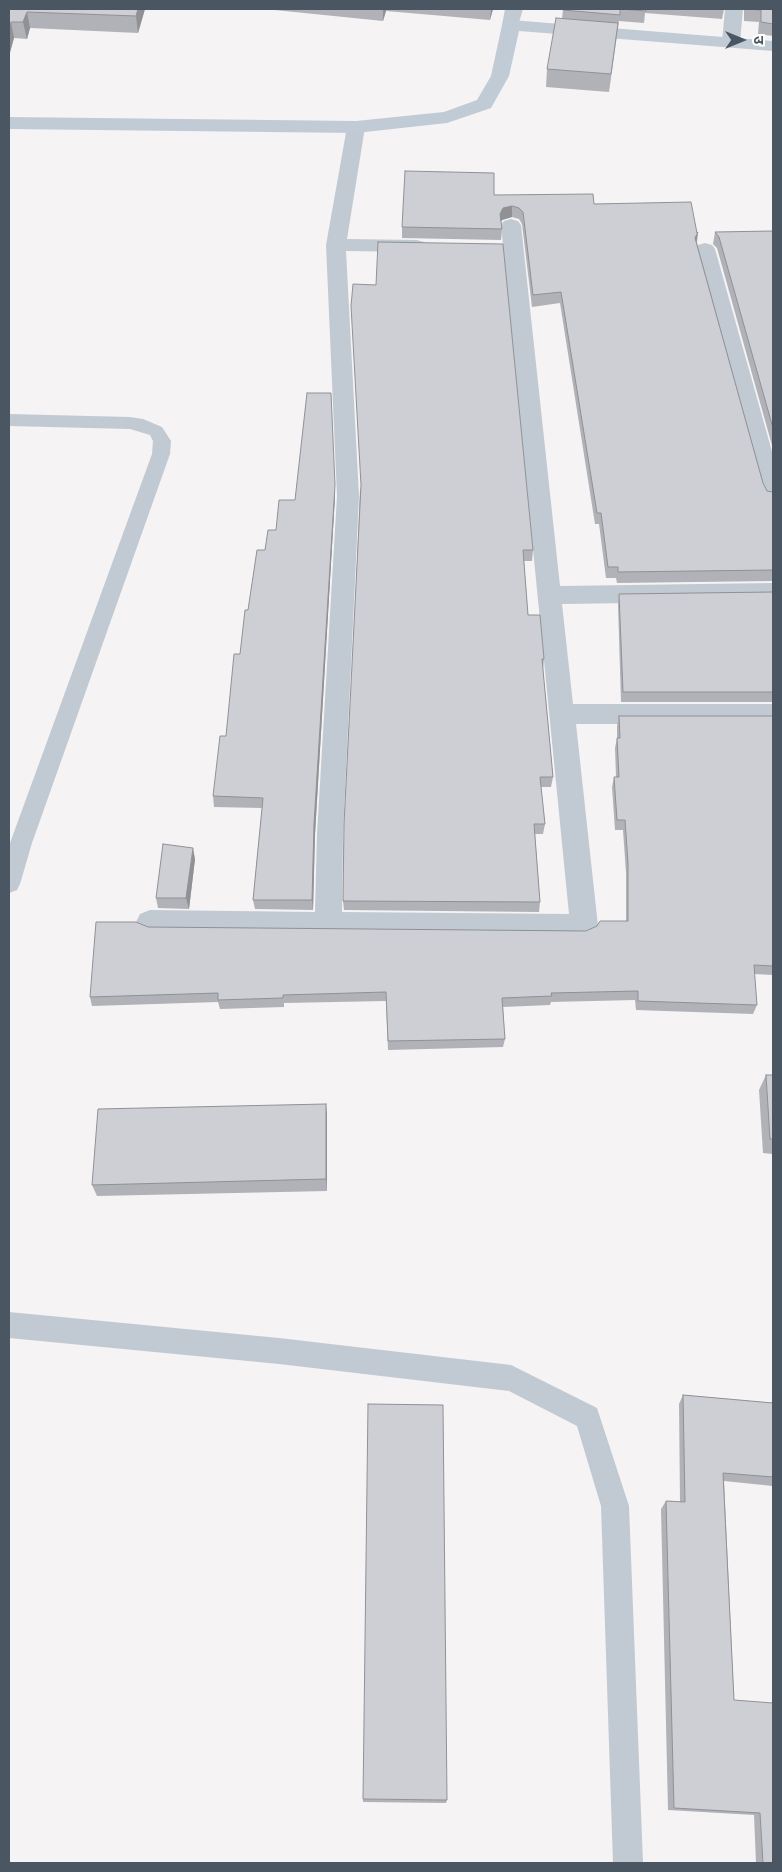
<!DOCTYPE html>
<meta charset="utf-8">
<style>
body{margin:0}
#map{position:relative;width:782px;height:1872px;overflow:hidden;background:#f5f3f3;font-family:Overpass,"Noto Sans Devanagari",sans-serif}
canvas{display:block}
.frame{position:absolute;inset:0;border:10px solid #4a5661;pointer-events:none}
.north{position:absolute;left:717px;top:15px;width:50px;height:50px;-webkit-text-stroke:4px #fff;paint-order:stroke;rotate:90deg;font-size:14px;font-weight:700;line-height:20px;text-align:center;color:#4a5661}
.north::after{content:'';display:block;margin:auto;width:18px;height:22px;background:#4a5661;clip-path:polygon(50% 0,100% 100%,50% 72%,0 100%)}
</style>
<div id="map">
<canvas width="782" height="1872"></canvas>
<div class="frame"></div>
<div class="north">उ</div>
</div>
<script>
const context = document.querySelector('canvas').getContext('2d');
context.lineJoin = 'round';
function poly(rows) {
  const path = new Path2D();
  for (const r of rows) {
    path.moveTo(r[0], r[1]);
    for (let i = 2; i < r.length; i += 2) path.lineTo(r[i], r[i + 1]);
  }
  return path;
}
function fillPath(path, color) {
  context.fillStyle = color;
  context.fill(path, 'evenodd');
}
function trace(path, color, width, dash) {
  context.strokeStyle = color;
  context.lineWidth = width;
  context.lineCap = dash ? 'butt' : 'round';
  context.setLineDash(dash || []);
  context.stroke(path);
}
fillPath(poly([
 [9,414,130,417,143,419,162,427,171,441,170,454,32,843,20,884,17,890,9,893,10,843,152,454,153,441,150,435,130,429,9,426,9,414],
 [9,1312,279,1338,511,1365,597,1408,629,1506,643,1863,613,1863,601,1506,577,1426,509,1391,279,1364,9,1338,9,1312]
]), '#c1cad2');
fillPath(poly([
 [505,9,523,9,517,29,511,30,505,29,502,25,505,9],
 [725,9,743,9,740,42,737,46,731,47,725,46,722,42,725,9],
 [356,121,363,123,365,127,347,239,417,240,424,242,427,246,424,250,417,252,346,251,359,496,343,834,342,912,569,914,501,225,504,221,511,219,518,221,521,225,560,586,773,583,773,601,562,604,573,704,773,704,773,724,576,724,598,926,594,934,584,938,150,934,140,930,136,922,140,914,150,910,315,912,317,834,337,496,326,245,347,127,349,123,356,121],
 [705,243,712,245,715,249,773,455,773,502,765,500,762,494,695,249,698,245,705,243]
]), '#c1cad2');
fillPath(poly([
 [511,20,773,41,773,51,519,31,509,76,491,108,447,123,356,133,9,129,9,117,356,121,444,112,477,100,491,76,502,25,505,21,511,20]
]), '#c1cbd6');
fillPath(poly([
 [9,9,145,9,138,33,30,28,27,39,14,38,9,56],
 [265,9,493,9,490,20,386,11,383,21],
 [563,9,724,9,722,19,645,13,644,23,619,21,609,92,546,87,547,69,562,19],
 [744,9,773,9,773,36,758,34,759,22,744,21],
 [494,195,594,204,698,232,697,243,763,483,767,491,773,492,773,581,617,583,616,578,606,578,599,524,595,524,560,303,532,307,522,224,519,219,512,217,502,220,501,222,502,229,501,240,402,238,402,227],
 [773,231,773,449,717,248,713,244,715,232],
 [360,489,533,550,532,561,524,561,528,615,544,659,543,670,553,777,551,787,541,787,545,824,543,834,535,834,540,902,539,912,344,910,343,901],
 [335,496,315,834,313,910,255,909,253,900,262,808,214,807,213,796,226,736,240,654,265,550,276,530,295,500],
 [773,592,773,702,621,702,618,605,619,594],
 [619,716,773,716,773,975,754,974,757,1005,753,1014,636,1010,635,1000,551,1002,550,1005,503,1007,505,1039,503,1047,388,1050,386,1001,284,1003,284,1007,220,1009,218,1002,92,1006,90,997,148,927,586,931,626,921,626,873,623,830,615,830,612,787,614,777,616,777,615,748,617,738,617,726],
 [195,859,189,909,158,908,156,898],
 [766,1075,773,1075,773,1154,763,1153,759,1090],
 [326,1104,327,1116,327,1191,97,1196,92,1185],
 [683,1395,773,1403,773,1486,724,1481,734,1700,773,1863,756,1863,754,1815,668,1810,661,1509,666,1501,680,1502,679,1404],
 [363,1799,447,1800,446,1803,363,1802]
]), '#b0b2b7');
fillPath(poly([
 [138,9,145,9,138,33,136,16],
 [383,9,386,9,386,11,383,21],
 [491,9,493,9,490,20],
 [27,12,30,28,27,39,23,22],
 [11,22,14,38,9,56,9,29],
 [512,206,512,217,502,220,499,225,500,214,503,208],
 [698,232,696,244,695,238],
 [335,485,335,496,315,834,313,910,312,900,314,824],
 [193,848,195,859,189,909,186,898],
 [326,1104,327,1116,327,1191,326,1179]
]), '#909195');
const building = poly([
 [9,9,138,9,136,16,27,12,23,22,11,22,9,29,9,9],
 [563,9,646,9,646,11,620,9,620,15,563,10,563,9],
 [746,9,773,9,773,24,761,22,761,10,746,9],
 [556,18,618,23,611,74,547,69,556,18],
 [405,171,494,173,494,195,593,194,594,204,691,202,697,233,698,232,695,238,763,483,767,491,773,492,773,570,618,572,618,567,608,567,601,513,597,513,561,292,533,295,523,212,519,208,512,206,503,208,500,214,502,229,402,227,405,171],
 [773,231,773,428,719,237,715,232,773,231],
 [378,242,503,244,533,550,523,550,528,615,540,615,544,659,542,659,553,777,540,777,545,824,534,824,540,902,343,901,344,824,361,485,351,306,353,284,376,285,378,242],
 [307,393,331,393,335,485,314,824,312,900,253,900,263,798,213,796,220,736,226,736,234,654,240,654,245,610,248,610,257,550,265,550,268,530,276,530,279,500,295,500,307,393],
 [773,592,773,692,623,692,619,594,773,592],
 [619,716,773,716,773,966,754,965,757,1005,638,1001,638,991,551,993,552,996,502,998,505,1039,388,1041,386,992,283,995,283,998,218,1000,218,993,90,997,96,922,136,922,148,927,586,931,597,926,600,921,628,921,628,863,625,820,617,820,614,777,619,777,617,738,620,738,619,716],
 [163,844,193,848,186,898,156,898,163,844],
 [766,1075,773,1075,773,1139,770,1139,766,1075],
 [326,1104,326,1179,92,1185,98,1109,326,1104],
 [683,1395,773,1403,773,1477,723,1473,734,1700,773,1703,773,1863,763,1863,760,1813,674,1808,666,1501,685,1502,683,1395],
 [368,1404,443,1405,447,1800,363,1799,368,1404]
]);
fillPath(building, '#cdcfd5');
trace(building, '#909195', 1);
</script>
